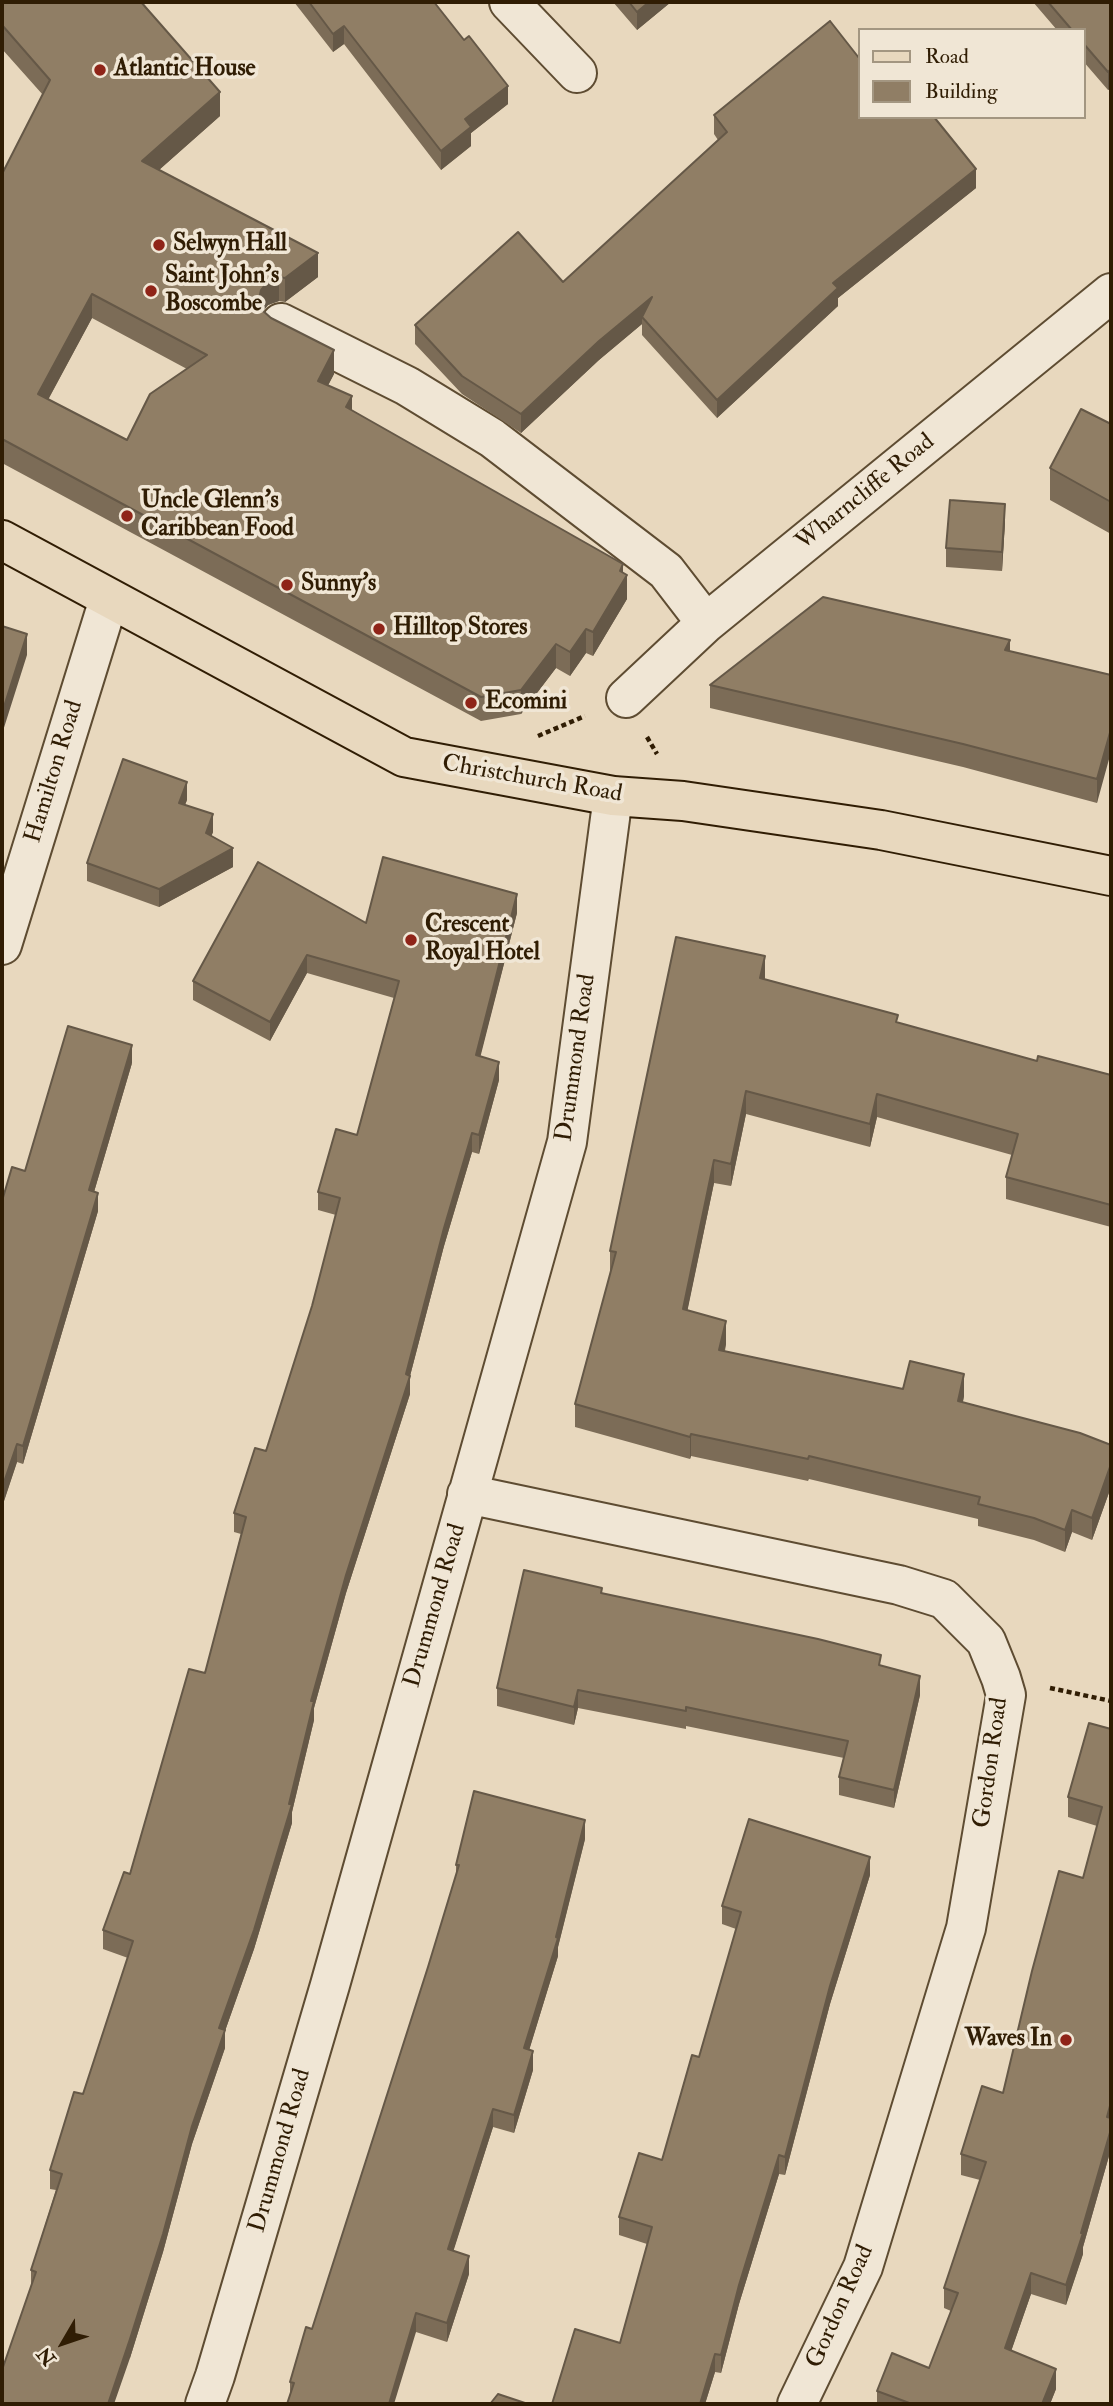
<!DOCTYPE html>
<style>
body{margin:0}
#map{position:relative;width:1113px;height:2406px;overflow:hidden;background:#e8d8be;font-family:"IM FELL Double Pica",serif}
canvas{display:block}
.frame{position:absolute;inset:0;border:4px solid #301d04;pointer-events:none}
.legend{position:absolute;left:858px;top:28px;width:228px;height:91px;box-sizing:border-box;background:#f0e6d5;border:2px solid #a39681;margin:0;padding:9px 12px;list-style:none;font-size:21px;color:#301d04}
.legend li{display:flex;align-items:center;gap:14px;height:35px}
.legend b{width:35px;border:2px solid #a39681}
.north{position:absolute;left:28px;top:2308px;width:70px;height:70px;-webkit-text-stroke:5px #f0e6d5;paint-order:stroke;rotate:231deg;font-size:19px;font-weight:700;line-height:28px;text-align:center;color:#301d04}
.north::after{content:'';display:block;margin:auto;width:24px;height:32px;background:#301d04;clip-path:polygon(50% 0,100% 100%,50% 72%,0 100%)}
</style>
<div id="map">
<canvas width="1113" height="2406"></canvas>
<div class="frame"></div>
<ul class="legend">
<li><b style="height:9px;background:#e8d8be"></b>Road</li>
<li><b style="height:19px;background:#907e65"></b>Building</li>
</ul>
<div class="north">N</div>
</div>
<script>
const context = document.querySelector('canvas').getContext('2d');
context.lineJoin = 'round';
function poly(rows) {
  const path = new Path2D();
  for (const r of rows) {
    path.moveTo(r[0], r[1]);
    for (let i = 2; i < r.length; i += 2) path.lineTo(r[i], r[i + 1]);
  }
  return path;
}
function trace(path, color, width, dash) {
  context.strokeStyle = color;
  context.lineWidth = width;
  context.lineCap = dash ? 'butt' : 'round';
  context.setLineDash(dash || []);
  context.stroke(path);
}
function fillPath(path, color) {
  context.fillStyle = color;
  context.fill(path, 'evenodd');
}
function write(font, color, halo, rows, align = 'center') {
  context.font = font + ' "IM FELL Double Pica",serif';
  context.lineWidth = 7;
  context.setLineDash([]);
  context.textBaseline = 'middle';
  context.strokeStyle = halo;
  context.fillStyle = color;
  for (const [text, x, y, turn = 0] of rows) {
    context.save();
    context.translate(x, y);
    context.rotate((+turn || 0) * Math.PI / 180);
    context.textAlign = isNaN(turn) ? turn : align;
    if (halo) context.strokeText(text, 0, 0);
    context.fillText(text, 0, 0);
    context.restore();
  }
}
const minor = poly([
 [509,2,577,73],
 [281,323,407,386,492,438,666,571,706,623],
 [626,698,706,623,1111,293],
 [2,945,109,599],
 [467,1494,899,1585,944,1599,986,1641,1001,1678,1006,1695,966,1928,863,2267,797,2404],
 [205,2404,215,2376,330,1985,567,1142,613,796]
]);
const major = poly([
 [2,540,404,757,613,796,683,801,881,830,1111,876]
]);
trace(minor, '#5e4c32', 42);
trace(major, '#301d04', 42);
trace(poly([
 [538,736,585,716],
 [647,737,657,754],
 [1050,1688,1111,1701]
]), '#301d04', 4.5, [5, 3.5]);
trace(minor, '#f0e6d5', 38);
trace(major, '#e8d8be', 38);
fillPath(poly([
 [2,2,220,116,159,170,318,277,285,302,279,301,268,305,263,311,334,374,328,385,352,410,623,572,627,599,593,656,586,653,570,676,556,668,521,714,481,721,2,463,2,174,43,95,2,49],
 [92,318,187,369,127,440,48,400],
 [294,2,434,2,508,104,471,133,471,146,441,170,344,44,333,52],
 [613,2,671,2,637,30],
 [1033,2,1111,2,1111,88,1108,90,1083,61,1083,30,1057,30],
 [714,115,859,117,976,188,838,298,838,306,717,418,642,335,642,324,599,360,521,433,462,394,415,344,415,325,563,282,718,140,714,134],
 [1111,424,1111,534,1050,500,1050,468],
 [1005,522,1002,571,946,567,946,548],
 [1010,652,1111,675,1097,803,963,767,710,708,710,685],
 [187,800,185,804,213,832,211,836,233,867,159,907,87,881,87,863],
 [517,913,480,1056,499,1080,479,1154,472,1152,444,1246,410,1376,410,1394,346,1593,314,1708,314,1720,292,1812,292,1823,254,1949,225,2031,225,2048,192,2144,163,2252,130,2358,31,2286,31,2270,56,2190,50,2189,50,2170,83,2094,128,1958,103,1949,103,1930,130,1874,205,1673,241,1534,234,1532,234,1513,266,1451,312,1306,336,1215,318,1210,318,1192,357,1135,394,998,307,973,270,1041,193,1000,193,981,366,923],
 [765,979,898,1023,1037,1061,1111,1075,1111,1227,1006,1199,1006,1177,1012,1155,877,1117,870,1147,746,1114,731,1186,714,1183,687,1311,726,1344,725,1351,903,1389,964,1396,963,1402,1111,1445,1111,1487,1092,1540,1072,1532,1065,1552,1034,1540,978,1526,978,1519,809,1479,808,1481,691,1456,690,1459,575,1427,575,1404,610,1274,610,1251],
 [132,1063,94,1192,98,1211,23,1464,17,1462,2,1507,2,1201,25,1171],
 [602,1593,881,1665,920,1695,894,1808,839,1795,839,1777,844,1758,686,1726,686,1729,578,1708,574,1725,497,1706,497,1688],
 [1111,1729,1111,2149,1083,2247,1083,2254,1066,2305,1031,2294,1011,2351,1056,2389,1050,2404,877,2404,877,2391,929,2368,951,2311,944,2308,944,2288,980,2180,961,2175,961,2154,1003,2093,1083,1878,1097,1826,1068,1817,1068,1797],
 [585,1839,558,1947,558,1956,529,2050,533,2070,514,2133,493,2127,453,2251,469,2274,447,2342,416,2332,290,2394,290,2382,312,2329,428,1967,456,1875,456,1865],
 [870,1875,830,2004,785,2175,779,2174,739,2304,721,2373,715,2372,705,2404,552,2404,620,2343,647,2244,619,2235,619,2217,662,2160,699,2057,736,1929,722,1924,722,1906]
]), '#7c6c57');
fillPath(poly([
 [649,2,671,2,637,30,637,12],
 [344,26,344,44,333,52,333,34],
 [1111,69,1111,88,1108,90,1108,72],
 [508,86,508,104,471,133,471,146,441,170,441,151,465,119],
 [220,92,220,116,142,185,142,161],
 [976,169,976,188,838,298,838,306,717,418,717,400,833,283],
 [318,253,318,277,285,302,285,278],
 [279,277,279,301,268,305,261,314,259,299,261,290,268,281],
 [92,294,92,318,38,418,38,394],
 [652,297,642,317,642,324,599,360,521,433,521,414,599,341],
 [334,350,334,374,318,405,318,381],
 [352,396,352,420,346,407],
 [1005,504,1005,522,1002,571,1002,552],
 [623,564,623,581,627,575,627,599,593,656,593,632],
 [586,629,586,653,570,676,570,652],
 [27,634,27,655,2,734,2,713],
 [1010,640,1010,663,1005,650],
 [556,644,556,668,521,714,521,690],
 [1111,729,1111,752,1097,803,1097,779],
 [187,782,187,800,179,821,179,803],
 [213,814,213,832,206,851,206,833],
 [233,848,233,867,159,907,159,889],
 [517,894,517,913,476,1074,476,1055],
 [307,955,307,973,270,1041,270,1022],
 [765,956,765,978,760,1000,760,978],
 [132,1045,132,1063,89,1209,89,1190],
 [499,1062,499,1080,479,1154,479,1135],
 [746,1091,746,1114,731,1186,731,1164],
 [877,1094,877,1117,870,1147,870,1124],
 [472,1133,472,1152,444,1246,410,1376,410,1394,346,1593,314,1708,314,1720,292,1812,292,1823,254,1949,225,2031,225,2048,192,2144,163,2252,130,2358,114,2404,108,2404,219,2028,289,1804,311,1701,346,1575,406,1374,444,1228],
 [714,1160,714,1183,683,1332,683,1309],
 [98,1193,98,1211,23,1464,23,1446],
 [726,1321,726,1344,719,1372,719,1350],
 [964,1374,964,1396,958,1423,958,1401],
 [691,1434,691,1456,690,1459,690,1437],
 [17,1444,17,1462,2,1507,2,1488],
 [1111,1464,1111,1487,1092,1540,1092,1518],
 [1072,1510,1072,1532,1065,1552,1065,1530],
 [920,1676,920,1695,894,1808,894,1790],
 [578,1690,578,1708,574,1725,574,1707],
 [585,1820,585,1839,558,1947,558,1956,524,2067,524,2048,556,1937],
 [870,1857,870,1875,830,2004,785,2175,785,2157,830,1986],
 [533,2051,533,2070,514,2133,514,2115],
 [1111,2102,1111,2122,1107,2117],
 [493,2109,493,2127,448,2268,448,2249],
 [1111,2129,1111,2149,1083,2247,1083,2254,1066,2305,1066,2285],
 [779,2155,779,2174,739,2304,721,2373,721,2355,739,2285],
 [469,2256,469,2274,447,2342,447,2323],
 [1031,2273,1031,2294,1005,2369,1005,2348],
 [416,2313,416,2332,394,2404,389,2404],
 [715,2354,715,2372,705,2404,700,2404],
 [1056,2369,1056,2389,1050,2404,1042,2404]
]), '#655847');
const building = poly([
 [2,2,141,2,220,92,142,161,318,253,285,278,279,277,268,281,261,290,259,299,262,310,271,318,334,350,318,381,352,396,346,407,623,564,620,571,627,575,593,632,586,629,570,652,556,644,521,690,481,697,2,439,2,174,50,80,2,25,2,2],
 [92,294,207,355,150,394,127,440,38,394,92,294],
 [309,2,434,2,464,40,469,36,508,86,465,119,471,127,441,151,344,26,333,34,309,2],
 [629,2,649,2,637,12,629,2],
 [1048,2,1111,2,1111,69,1108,72,1083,43,1083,30,1072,30,1048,2],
 [830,21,859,58,859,117,913,117,914,118,916,117,934,117,976,169,833,283,838,288,717,400,642,317,652,297,599,341,521,414,462,376,415,325,518,232,563,282,727,132,714,115,830,21],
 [1081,409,1111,424,1111,502,1050,468,1081,409],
 [950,500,1005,504,1002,552,946,548,950,500],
 [823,597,1010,640,1005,650,1111,675,1111,729,1097,779,963,744,710,685,823,597],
 [2,626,27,634,2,713,2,626],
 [123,759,187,782,179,803,213,814,206,833,233,848,159,889,87,863,123,759],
 [383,857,517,894,476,1055,499,1062,479,1135,472,1133,444,1228,406,1374,410,1376,346,1575,311,1701,314,1701,289,1804,292,1804,254,1930,219,2028,225,2030,192,2126,163,2234,130,2339,108,2404,2,2404,2,2370,36,2272,31,2270,62,2174,50,2170,74,2092,83,2094,133,1941,103,1930,124,1872,130,1874,189,1669,205,1673,246,1517,234,1513,255,1448,266,1451,312,1306,340,1198,318,1192,336,1129,357,1135,399,981,307,955,270,1022,193,981,258,862,366,923,383,857],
 [676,937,765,956,760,978,898,1015,896,1022,1037,1061,1038,1056,1111,1075,1111,1205,1006,1177,1018,1134,877,1094,870,1124,746,1091,731,1164,714,1160,683,1309,726,1321,719,1350,903,1389,910,1361,964,1374,958,1401,1080,1433,1111,1445,1111,1464,1092,1518,1072,1510,1065,1530,1034,1518,978,1504,980,1497,809,1456,808,1459,691,1434,690,1437,575,1404,616,1252,610,1251,676,937],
 [68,1026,132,1045,89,1190,98,1193,23,1446,17,1444,2,1488,2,1201,12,1167,25,1171,68,1026],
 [524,1570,602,1588,601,1593,818,1639,881,1655,879,1665,920,1676,894,1790,839,1777,848,1741,686,1707,686,1711,578,1690,574,1707,497,1688,524,1570],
 [1089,1723,1111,1729,1111,2102,1107,2117,1111,2118,1111,2129,1081,2233,1083,2233,1066,2285,1031,2273,1005,2348,1056,2369,1042,2404,912,2404,877,2391,892,2353,929,2368,958,2293,944,2288,986,2162,961,2154,982,2086,1003,2093,1032,1971,1059,1871,1083,1878,1102,1807,1068,1797,1089,1723],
 [474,1791,585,1820,556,1937,558,1938,524,2048,533,2051,514,2115,493,2109,448,2249,469,2256,447,2323,416,2313,389,2404,287,2404,294,2383,290,2382,306,2327,312,2329,428,1967,459,1865,456,1865,474,1791],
 [749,1819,870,1857,830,1986,785,2157,779,2155,739,2285,721,2355,715,2354,700,2404,552,2404,575,2329,620,2343,652,2227,619,2217,639,2153,662,2160,692,2055,699,2057,741,1912,722,1906,749,1819],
 [498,2394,528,2404,490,2404,498,2394]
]);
fillPath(building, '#907e65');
trace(building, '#655847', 2);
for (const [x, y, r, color] of [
 [100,70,7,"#8f2418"],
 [159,245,7,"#8f2418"],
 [151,291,7,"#8f2418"],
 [127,516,7,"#8f2418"],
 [287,585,7,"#8f2418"],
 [379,629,7,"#8f2418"],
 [471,703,7,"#8f2418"],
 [411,940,7,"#8f2418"],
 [1066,2040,7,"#8f2418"]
]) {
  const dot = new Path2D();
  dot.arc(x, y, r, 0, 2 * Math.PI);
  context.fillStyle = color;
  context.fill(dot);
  trace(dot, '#f0e6d5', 2.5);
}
write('bold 24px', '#301d04', '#f0e6d5', [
 ["Atlantic House",114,70],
 ["Selwyn Hall",173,245],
 ["Saint John's",165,277],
 ["Boscombe",165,305],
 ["Uncle Glenn's",141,502],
 ["Caribbean Food",141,530],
 ["Sunny's",301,585],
 ["Hilltop Stores",393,629],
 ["Ecomini",485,703],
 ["Crescent",425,926],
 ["Royal Hotel",425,954],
 ["Waves In",1052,2040,"right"]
], 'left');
write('24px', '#301d04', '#f0e6d5', [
 ["Wharncliffe Road",866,493,-39],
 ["Hamilton Road",55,772,-73],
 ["Christchurch Road",532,780,10],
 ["Drummond Road",577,1058,-82],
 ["Drummond Road",436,1606,-74],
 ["Gordon Road",992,1763,-82],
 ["Drummond Road",281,2151,-74],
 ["Gordon Road",841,2307,-66]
]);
</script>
